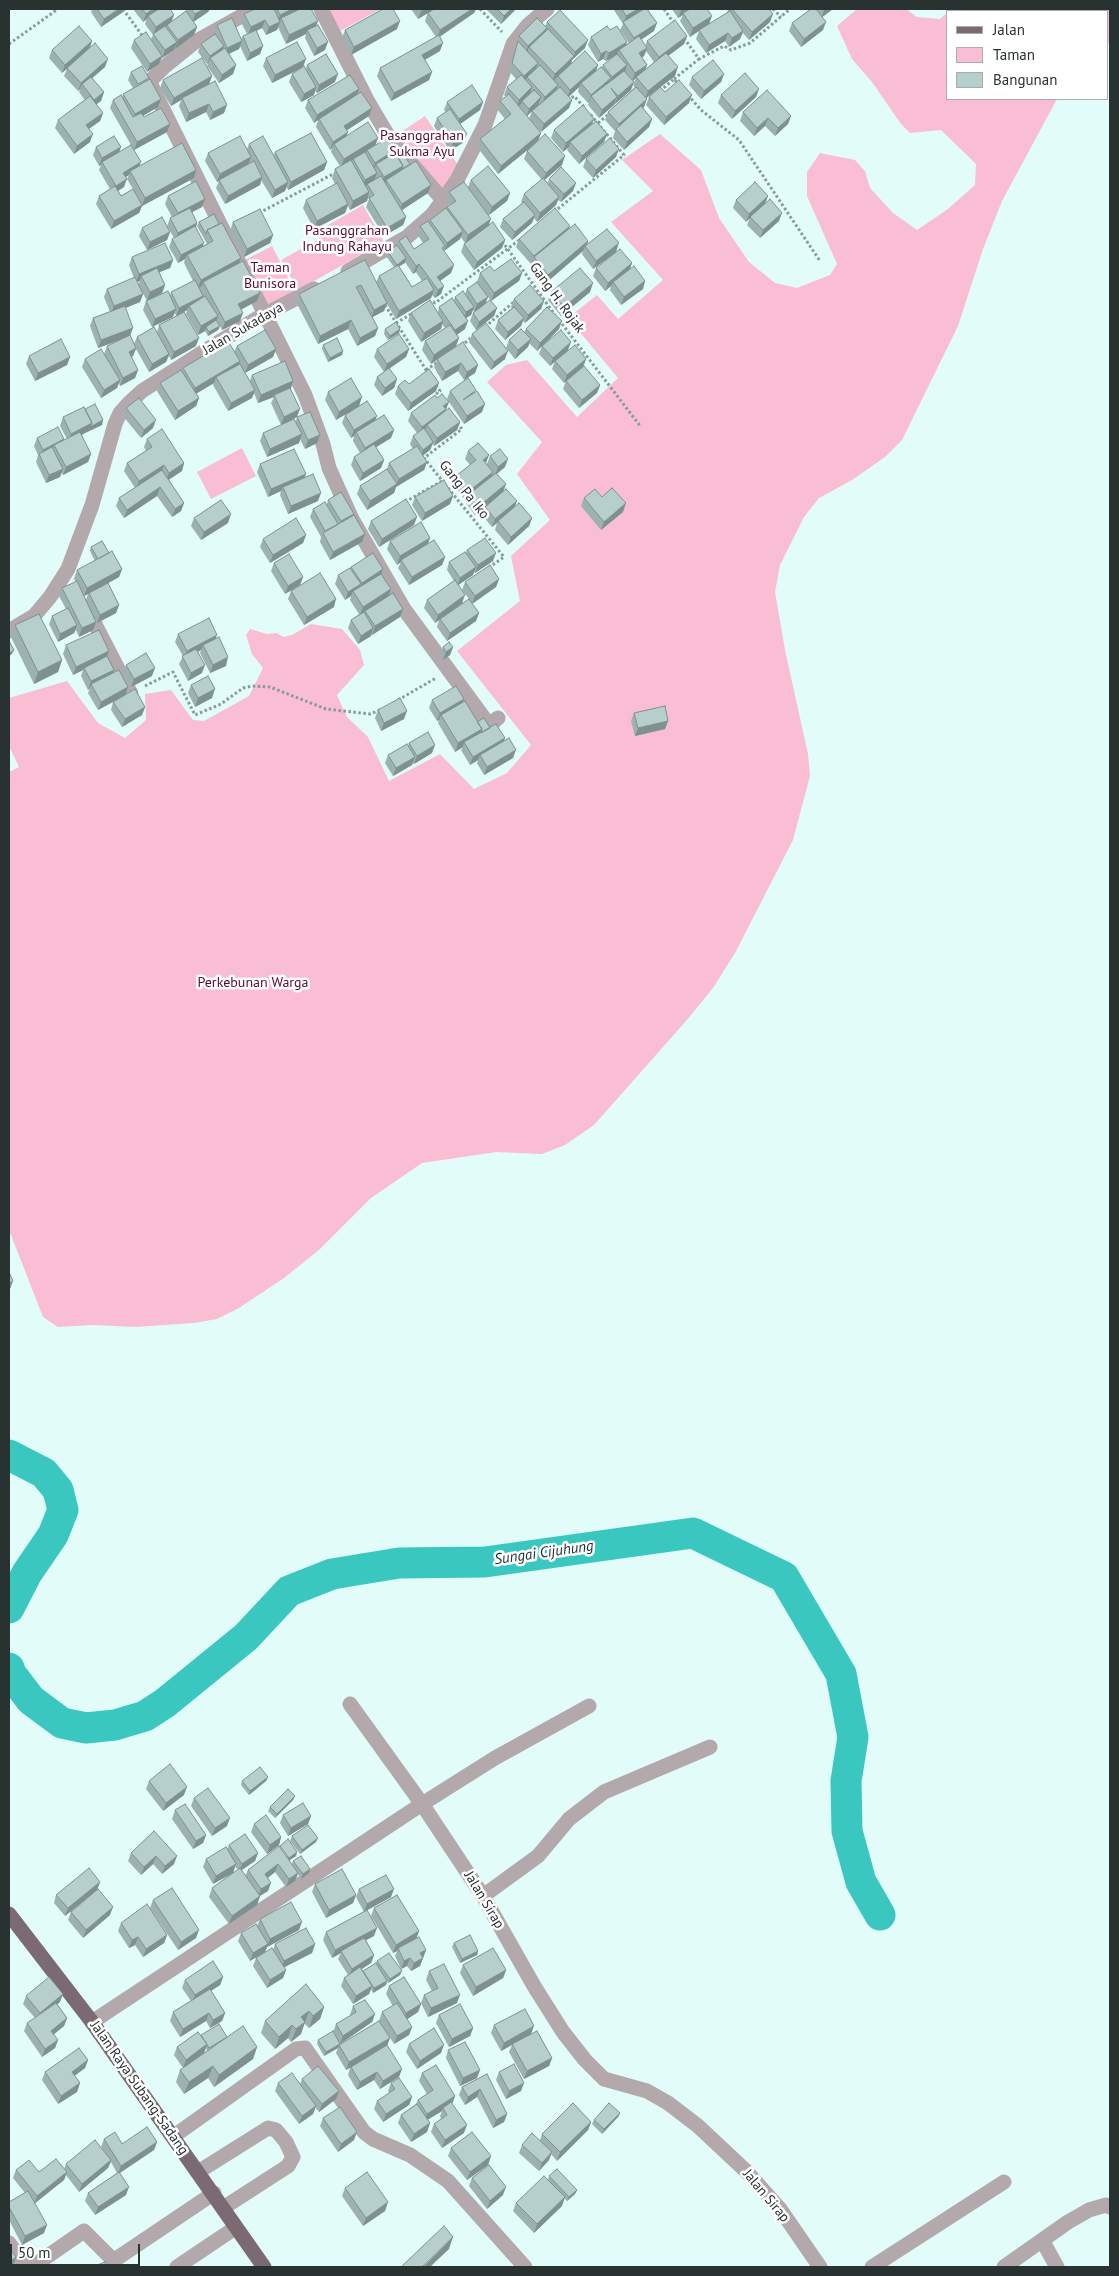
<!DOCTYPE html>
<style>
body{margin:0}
#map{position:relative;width:1119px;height:2276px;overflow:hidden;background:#e2fcfa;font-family:"PT Sans",sans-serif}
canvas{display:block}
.frame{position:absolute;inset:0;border:10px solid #283231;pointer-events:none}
.legend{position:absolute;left:946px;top:10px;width:162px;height:90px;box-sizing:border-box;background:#fff;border:1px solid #a9adad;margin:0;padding:6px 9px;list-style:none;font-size:15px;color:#283231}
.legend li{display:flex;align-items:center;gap:10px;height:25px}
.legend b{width:25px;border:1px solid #a9adad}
.scale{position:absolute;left:10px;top:2244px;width:130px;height:22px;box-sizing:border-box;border:2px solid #283231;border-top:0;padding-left:6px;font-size:15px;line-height:18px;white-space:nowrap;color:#283231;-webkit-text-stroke:4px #fff;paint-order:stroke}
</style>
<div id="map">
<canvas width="1119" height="2276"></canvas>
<div class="frame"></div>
<ul class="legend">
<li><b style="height:6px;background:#7b6a71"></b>Jalan</li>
<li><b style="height:14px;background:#f9bdd4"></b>Taman</li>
<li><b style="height:14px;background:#b6cfcc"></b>Bangunan</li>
</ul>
<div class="scale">50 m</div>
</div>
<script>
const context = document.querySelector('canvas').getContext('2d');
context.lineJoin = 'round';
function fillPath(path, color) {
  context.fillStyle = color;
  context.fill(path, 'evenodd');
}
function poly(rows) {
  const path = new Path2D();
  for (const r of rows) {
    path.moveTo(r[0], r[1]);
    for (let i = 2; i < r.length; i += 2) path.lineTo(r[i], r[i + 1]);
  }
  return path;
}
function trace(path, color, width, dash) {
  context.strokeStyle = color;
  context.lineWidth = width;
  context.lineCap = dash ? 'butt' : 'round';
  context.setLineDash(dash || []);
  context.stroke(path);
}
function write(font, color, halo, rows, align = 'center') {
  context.font = font + ' "PT Sans",sans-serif';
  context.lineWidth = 5;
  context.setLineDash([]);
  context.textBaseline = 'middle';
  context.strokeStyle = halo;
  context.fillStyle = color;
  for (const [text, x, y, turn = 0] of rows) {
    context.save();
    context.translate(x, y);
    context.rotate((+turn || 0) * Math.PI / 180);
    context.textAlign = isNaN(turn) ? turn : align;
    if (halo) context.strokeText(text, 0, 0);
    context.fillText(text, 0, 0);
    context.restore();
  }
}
fillPath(poly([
 [326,9,381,9,338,32],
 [857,9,906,9,917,17,940,19,948,12,948,99,1057,99,1002,201,983,249,958,326,902,440,885,457,852,480,819,498,804,517,780,565,775,592,785,650,808,754,810,776,793,840,735,953,713,988,686,1021,594,1125,565,1145,542,1154,496,1152,422,1163,371,1198,319,1250,284,1278,239,1308,217,1319,194,1323,135,1327,92,1325,58,1327,43,1317,9,1230,9,772,19,767,9,746,9,698,67,681,98,723,125,738,146,720,145,694,171,690,193,720,204,721,249,696,263,668,252,654,246,635,250,629,267,634,277,633,283,637,292,635,311,624,342,629,360,650,364,665,337,695,347,717,368,737,389,781,440,754,474,789,507,773,531,745,457,651,520,601,511,556,550,520,517,474,542,442,487,382,506,365,527,360,577,417,618,378,568,318,597,295,618,319,663,280,611,222,653,191,622,160,660,134,701,170,719,218,749,262,775,283,797,288,830,275,837,264,807,196,807,172,820,153,855,160,865,171,870,188,893,213,917,230,948,209,975,185,976,164,941,130,910,133,901,124,872,82,852,59,837,26],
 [952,9,1110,9,1110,42,1108,44,1108,11,949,11],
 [425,116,460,168,443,195,392,138],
 [363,205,384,242,298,290,281,260,319,239,316,232],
 [272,246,295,291,269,306,245,260],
 [242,448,256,476,211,499,197,472]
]), '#f9bdd4');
trace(poly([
 [9,1455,44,1473,58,1490,63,1510,53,1535,27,1573,9,1608],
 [9,1668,11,1674,31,1700,62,1723,86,1728,115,1725,145,1716,165,1703,246,1637,289,1591,332,1574,399,1563,485,1562,693,1533,784,1577,841,1674,853,1737,846,1781,847,1831,861,1882,880,1915]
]), '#3ac7c0', 31);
trace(poly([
 [123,9,144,38],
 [480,9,502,32],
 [664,9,675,25],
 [773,9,781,17],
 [684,38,699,59,724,46,731,50,750,43,790,9],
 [9,44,58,9],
 [674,79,699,59],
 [660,91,674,79,679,85],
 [688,95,701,110,739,140,820,261],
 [568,101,574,96,584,107],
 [598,123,609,114],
 [554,212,624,155,590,114],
 [259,213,335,173],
 [502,241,555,315],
 [429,303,432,301,435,303,522,238],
 [385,305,428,373],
 [559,320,641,427],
 [396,323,413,313],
 [485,327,516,300],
 [461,346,472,337],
 [426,370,438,362],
 [436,385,440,391,437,393,441,399],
 [444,483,424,458,462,429,457,423],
 [448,488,504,557,488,568],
 [405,502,442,481],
 [145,686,173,672,195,715,221,704,243,688,252,686,270,687,326,709,370,714,380,710],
 [398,700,436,678]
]), '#889a99', 3, [2.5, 2.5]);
trace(poly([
 [254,9,195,42,164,67,152,79,151,85,305,395,323,444,329,468,352,519,404,609,489,725,498,718],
 [321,9,367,100,390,139,443,200],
 [348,271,407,237,432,215,443,200,457,180,485,125,513,44,528,25,547,9],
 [86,607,131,694],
 [9,631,34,616,50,597,68,569,92,505,115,424,120,413,129,403,142,391,203,352,258,318,314,289],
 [350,1704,422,1804,495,1758,589,1706],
 [483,1896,538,1856,569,1819,604,1792,710,1747],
 [92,2022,422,1804,483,1896,534,1986,563,2032,585,2060,604,2079,647,2091,668,2103,698,2126,746,2171,780,2209,820,2267],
 [174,2136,296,2049,305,2048,364,2132,373,2139,410,2155,448,2181,525,2267],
 [198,2172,268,2128,276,2130,286,2142,293,2157,288,2166,223,2208],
 [1042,2240,1057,2267],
 [9,2243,26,2267],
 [32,2267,84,2231,112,2259,116,2259,214,2193],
 [177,2267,235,2228],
 [872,2267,1004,2182],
 [1004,2267,1068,2222,1089,2210,1106,2205,1110,2207]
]), '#b3a9ad', 15);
trace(poly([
 [9,1914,92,2022,264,2267]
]), '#7b6a71', 15);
fillPath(poly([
 [92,9,124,9,123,12,101,27,91,12],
 [133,9,170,9,174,15,171,22,186,11,187,9,210,9,208,12,193,22,197,27,194,35,175,49,175,48,174,50,162,58,159,64,147,72,131,48,134,40,151,39,153,35,145,24,147,19,143,22],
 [255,9,311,9,316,26,325,50,314,56,305,38,306,34,286,44,278,27,277,30,266,35,262,28,256,31,263,46,260,54,247,61,240,46,239,49,229,54,236,65,233,74,219,83,207,66,208,63,207,64,198,52,201,44,214,34,214,33,217,25,241,39,243,36,247,34,241,22,244,14],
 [411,9,476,9,474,13,440,37,440,51,425,60,432,72,429,80,391,101,377,76,380,68,436,37,425,21,428,12,418,19],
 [486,9,516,9,501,24],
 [615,9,650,9,648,10,654,31,641,40,645,46,647,41,687,36,684,44,668,56,675,76,660,87,665,92,689,103,664,125,646,105,649,97,658,89,646,98,644,107,643,108,652,119,649,127,624,150,613,138,615,131,605,120,608,112,635,87,633,85,636,78,633,81,631,90,599,118,588,105,589,102,588,103,578,92,579,87,569,97,572,100,569,108,541,132,532,122,541,133,538,141,562,165,545,180,548,183,549,179,573,191,561,202,558,200,556,205,537,222,534,218,532,223,512,240,500,227,503,219,522,203,521,202,524,194,542,180,524,159,527,151,534,145,498,174,477,147,480,139,505,119,497,109,500,101,506,97,504,95,507,87,516,79,509,71,519,36,545,26,547,22,585,48,572,60,571,64,560,74,598,65,596,71,602,67,603,65,612,58,606,61,603,59,598,62,588,45,591,37,610,30,625,45,629,43,620,30,623,24,614,10],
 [646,51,654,62,645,70,647,65,642,57,644,56],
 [532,111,529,119,527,116],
 [672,9,707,9,709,24,727,13,728,9,771,9,770,22,749,40,743,33,740,39,729,47,725,41,706,53,696,39,699,31,690,37,680,21,683,15,678,18],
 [811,9,833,9,822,17,823,30,801,47,789,31,792,23],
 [397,29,351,55,342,38,345,30],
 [92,41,90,48,105,67,92,78,104,92,101,101,96,104,103,113,100,121,89,129,90,142,74,154,55,128,58,120,85,100,79,92,80,89,78,91,64,76,67,69,62,73,49,58,52,50],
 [266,58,303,67,306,69,307,65,335,82,317,93,315,91,314,95,301,102,289,82,292,74,300,69,272,83,263,66],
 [131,72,149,78,148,80,158,107,143,116,144,117,167,132,134,150,139,166,196,170,194,178,142,206,139,213,111,229,96,204,99,196,110,189,99,170,101,165,99,166,93,155,96,147,121,147,119,152,131,145,110,108,113,100,122,97,123,94,133,88,128,80],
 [129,175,127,179,133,189,121,196,118,191,124,187,125,177],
 [724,74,721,82,701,99,689,85,692,77],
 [212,76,209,84,224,113,210,120,206,112,186,122,179,106,181,100,171,106,160,88,163,80],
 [359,89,357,95,369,116,347,130,347,135,378,138,375,146,396,149,395,153,399,159,409,166,431,185,428,193,402,210,406,217,403,225,384,236,366,207,369,199,368,198,367,201,350,210,348,206,345,213,314,229,303,208,306,200,335,184,332,178,335,169,340,166,331,152,332,148,330,150,316,127,318,120,314,123,305,108,308,100],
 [721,95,756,97,732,119,718,103],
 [447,102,483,102,480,110,460,124,464,142,450,151,434,126,437,118,446,112,444,110],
 [743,112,791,116,788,124,775,136,765,126,754,136,740,121],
 [593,123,607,134,604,142,579,164,567,150,569,147,563,152,551,138,554,130],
 [249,144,273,156,275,152,327,162,324,170,288,190,287,187,285,191,272,198,261,180,260,185,225,204,216,188,219,181,217,182,205,161,208,153,247,149],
 [616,157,593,178,583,167,586,159],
 [471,180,510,193,507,201,489,215,489,226,505,240,502,248,474,270,461,252,464,244,465,243,461,237,460,239,444,251,451,273,440,281,441,294,435,298,432,295,431,298,396,319,387,304,384,311,372,317,378,328,375,336,357,346,348,329,318,344,296,302,299,294,376,282,379,276,394,267,386,256,388,252,397,245,399,241,414,249,423,243,417,234,420,226,429,222,430,220,447,209,447,207,450,205,446,201,449,192,468,187],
 [405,262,413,274,416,272,422,281,412,287,399,266],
 [168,196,202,207,192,212,197,223,196,228,202,246,207,244,197,226,199,222,219,224,241,258,239,263,260,293,257,301,241,309,240,321,222,330,220,326,218,330,208,336,205,331,198,335,186,314,187,310,184,312,196,346,171,360,169,356,166,362,149,372,136,349,133,356,131,357,138,370,135,378,120,386,119,383,117,388,101,398,82,367,85,359,104,354,107,346,120,340,98,348,90,326,93,318,110,312,104,297,107,289,134,278,129,265,132,257,173,260,170,268,159,272,165,285,162,293,147,301,138,284,140,281,137,282,143,294,140,302,125,308,130,336,134,344,137,337,157,332,159,325,176,316,175,313,152,327,143,310,146,301,170,296,171,292,193,281,184,263,185,259,178,263,169,247,172,239,174,238,167,226,170,218,172,217,165,204],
 [768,196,765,203,779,221,760,238,747,225,750,218,746,222,733,208,736,200],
 [233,222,273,235,270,243,244,257,230,231],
 [142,228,170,232,167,240,147,250,139,236],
 [569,229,588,241,587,244,616,252,593,269,582,254,583,251,546,283,531,265,532,263,531,264,516,247,519,239],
 [632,263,630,269,645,281,643,289,621,305,610,290,611,286,605,291,593,276,596,268],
 [494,271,522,273,519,281,491,301,479,284,488,297,485,303,497,308,494,316,476,330,470,321,473,313,474,312,473,310,471,315,466,318,465,329,457,335,459,338,456,346,478,365,475,373,464,380,458,371,442,381,434,367,437,360,431,364,422,350,425,341,445,328,442,324,441,329,421,342,408,321,411,313,438,312,439,307,454,300,455,297,465,294,467,289,477,282,480,273],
 [551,292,590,292,561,316,548,300],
 [514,299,544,301,541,309,525,323,523,321,521,326,505,340,495,329,498,320,512,308,511,307],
 [385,329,400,329,399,333,388,340,384,334],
 [526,329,559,329,544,345,568,350,586,359,583,367,600,385,597,393,579,408,563,389,566,381,564,383,552,369,555,361,550,366,539,354,542,346,537,351,529,343,528,347,515,359,506,348,509,340,524,332],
 [472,334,505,359,491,370,469,342],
 [323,345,343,351,342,355,328,362,322,349],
 [237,346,276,349,273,357,245,373,250,381,252,375,293,381,291,389,297,417,281,425,271,403,274,397,258,403,254,393,252,398,228,411,213,385,214,383,196,394,199,398,196,406,175,420,157,391,160,383,182,372,183,368,234,352],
 [377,349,409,349,406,357,389,369,397,379,394,388,382,396,374,385,377,377,384,372,374,357],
 [29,356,70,357,67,365,35,381,26,364],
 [398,386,436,391,408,411,395,394],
 [450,391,476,392,482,412,464,424,447,399],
 [328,392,359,405,375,420,394,430,391,438,376,447,384,460,381,468,360,481,351,465,354,457,360,453,353,441,354,436,351,438,342,423,345,415,352,410,336,420,325,400],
 [126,408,153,428,141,438,123,416],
 [85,409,103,420,102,425,81,435,91,454,88,462,63,475,61,472,60,477,46,483,36,462,38,455,34,446,37,438,64,439,63,441,67,439,60,426,63,417],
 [445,411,460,422,457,430,434,446,433,444,430,450,423,455,427,462,424,470,396,487,394,493,367,510,357,494,360,486,387,469,389,463,413,449,410,444,413,436,417,433,408,421,411,413],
 [297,417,320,435,317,443,305,449,300,439,299,443,267,457,260,441,263,433,296,421],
 [147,439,184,463,182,471,169,480,184,503,181,511,172,517,157,496,124,518,116,506,119,498,135,488,124,471,127,463,146,451,144,447],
 [468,451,487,464,490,456,505,467,497,474,503,492,517,501,514,507,532,518,529,526,508,545,495,530,497,523,492,527,482,515,485,507,475,515,466,503,467,498,465,500,453,484,456,476,470,465,465,459],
 [260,464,304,478,318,501,288,514,280,495,281,491,268,497,257,472],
 [453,496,450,504,422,521,412,505,415,497],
 [602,497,623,512,601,530,581,506,584,498],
 [328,500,354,514,353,516,365,534,362,542,330,560,320,542,321,537,310,517,313,509,327,504],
 [194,518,228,523,201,540,191,526],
 [371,521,414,525,379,547,368,529],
 [306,535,303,543,270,563,260,547,263,539],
 [430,538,428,543,445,557,442,565,409,585,398,568,401,562,397,565,387,549,390,541],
 [91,547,109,553,122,569,119,577,108,583,119,605,116,613,97,623,89,607,96,622,93,630,79,637,76,630,74,633,58,642,49,624,52,616,66,609,59,596,62,588,76,582,74,579,77,570,95,561,90,551],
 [81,591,84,596,88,594,86,600],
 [467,550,493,561,475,573,474,572,473,575,458,585,463,603,469,599,462,590,465,582,499,579,496,587,472,604,479,613,476,621,447,641,437,627,439,620,435,623,424,608,427,600,454,581,447,570,449,562,466,553],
 [274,563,303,577,300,585,285,594,271,571],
 [351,567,381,574,391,589,389,596,403,609,400,617,372,635,371,634,371,636,358,644,348,628,351,620,359,614,350,600,351,596,345,600,335,584,338,575,351,568],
 [291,591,334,607,304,625,288,599],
 [15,625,62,660,58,672,34,684,11,637],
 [178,634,216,638,226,666,210,673,200,653,201,650,198,652,202,673,188,681,179,664,183,656,175,642],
 [66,645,107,657,112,673,128,687,125,695,145,707,142,715,122,727,111,710,113,702,115,701,98,710,88,693,90,688,88,690,81,676,83,670,73,675,63,654],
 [443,647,453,647,450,655,443,660,440,655],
 [126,665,152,676,131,687,123,673],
 [191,685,212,698,195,707,188,693],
 [432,700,462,703,477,722,490,728,505,738,503,742,513,758,484,775,477,763,478,760,470,765,461,750,463,747,455,752,438,723,439,720,437,721,429,708],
 [378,710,404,719,381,731,375,718],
 [634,713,668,721,665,729,635,736,631,721],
 [409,743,432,753,414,764,413,763,412,765,393,776,385,763,388,755,408,746],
 [268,1777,266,1781,249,1795,241,1785,242,1781],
 [149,1781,184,1795,163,1811,146,1789],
 [295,1796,293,1800,275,1818,268,1811,270,1807],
 [194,1798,227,1826,212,1836,191,1806],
 [175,1810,206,1835,203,1843,193,1849,172,1819],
 [283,1815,311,1816,308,1824,288,1836,280,1823],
 [254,1824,281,1837,279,1845,267,1854,251,1832],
 [154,1831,174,1864,162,1874,153,1864,141,1875,128,1861,131,1853],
 [292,1836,316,1842,300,1854,290,1841],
 [229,1845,258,1853,255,1861,241,1870,245,1876,248,1870,297,1852,296,1856,289,1860,292,1864,293,1861,309,1873,301,1879,298,1874,295,1881,286,1887,275,1872,268,1878,268,1891,260,1896,257,1905,229,1924,209,1897,212,1888,238,1870,235,1866,233,1873,213,1884,203,1867,206,1859,227,1849],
 [100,1882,97,1890,65,1916,54,1903,56,1895],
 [315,1884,356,1895,353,1903,326,1918,312,1892],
 [359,1889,391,1897,367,1910,374,1936,366,1940,374,1955,371,1963,362,1969,363,1971,376,1963,377,1961,400,1975,388,1983,387,1981,386,1985,373,1993,371,1989,369,1994,353,2004,341,1986,344,1978,348,1975,338,1959,341,1953,332,1958,323,1940,326,1932,364,1912,356,1897],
 [153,1900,196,1938,178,1950,150,1908],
 [374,1908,416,1939,426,1950,420,1966,411,1971,407,1966,401,1969,395,1956,397,1951,393,1953,371,1916],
 [71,1912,110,1915,83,1938,68,1920],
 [260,1919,299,1930,267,1947,265,1952,250,1961,238,1941,241,1933,257,1926],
 [121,1923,167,1935,164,1943,143,1957,135,1945,129,1948,118,1931],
 [454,1943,478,1951,477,1955,460,1963,452,1947],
 [275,1944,315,1944,312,1953,284,1967,286,1970,283,1978,267,1988,253,1966,256,1958,273,1950],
 [463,1965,506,1970,503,1978,473,1996,460,1973],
 [429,1971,457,2003,428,2017,421,2003,424,1995,432,1991,426,1980],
 [223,1977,220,1985,211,1991,225,2013,222,2021,210,2028,206,2021,180,2037,170,2021,173,2012,191,2001,182,1988,185,1980],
 [389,1986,421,2004,418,2012,407,2019,412,2027,409,2035,394,2044,379,2021,382,2012,393,2006,386,1994],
 [26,1996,60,2002,57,2004,67,2018,64,2026,53,2035,58,2040,55,2048,42,2057,24,2031,27,2023,35,2018,23,2004],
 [353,2006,375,2014,372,2022,340,2044,333,2032,336,2024,350,2016,350,2015],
 [324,2007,320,2019,309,2028,304,2023,301,2034,291,2042,288,2038,275,2049,261,2033,265,2021],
 [439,2015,473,2028,470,2036,449,2047,436,2023],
 [494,2025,532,2034,552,2058,549,2066,524,2079,509,2052,512,2045,501,2051,491,2033],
 [201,2035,227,2037,257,2047,253,2059,214,2087,208,2078,184,2094,176,2082,180,2070,207,2051,206,2048,204,2053,183,2068,174,2055,177,2047,201,2036],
 [318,2040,340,2045,387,2045,399,2077,380,2089,374,2080,357,2090,348,2075,350,2068,346,2070,336,2053,338,2048,324,2056,317,2044],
 [409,2044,441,2053,417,2069,406,2052],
 [448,2050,477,2078,460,2086,446,2058],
 [88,2060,85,2068,74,2076,80,2083,77,2092,58,2104,42,2080,45,2072],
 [499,2072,521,2091,506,2099,496,2080],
 [422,2073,455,2096,452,2104,464,2133,442,2148,431,2132,434,2124,441,2119,440,2116,442,2111,427,2120,430,2123,427,2132,411,2142,398,2123,401,2115,416,2104,418,2100,427,2094,419,2081],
 [487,2074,507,2114,504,2122,493,2128,477,2097,465,2105,459,2095,462,2087],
 [302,2079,336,2099,319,2112,315,2107,313,2114,299,2124,275,2091,278,2083,300,2084],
 [391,2083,412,2097,409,2105,383,2122,374,2109,377,2101,389,2093,388,2091],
 [620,2113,618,2117,602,2134,592,2124,594,2120],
 [323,2118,354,2140,338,2152,320,2126],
 [591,2122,588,2130,557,2161,551,2154,549,2160,539,2171,519,2153,522,2145,540,2140,542,2134],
 [104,2139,122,2144,157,2142,154,2150,120,2173,126,2195,95,2215,85,2201,88,2193,117,2173,111,2162,108,2168,79,2192,66,2175,64,2180,35,2203,44,2233,22,2245,9,2220,9,2202,25,2193,13,2178,16,2170,39,2172,64,2169,66,2164,105,2152,101,2147],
 [451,2148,491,2156,488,2165,467,2180,448,2156],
 [549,2176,577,2190,575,2194,567,2201,564,2198,562,2206,534,2233,513,2211,516,2203,548,2180],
 [472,2178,503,2195,487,2209,469,2186],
 [345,2188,385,2211,363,2226,342,2196]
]), '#9db2af');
fillPath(poly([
 [119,9,124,9,123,12,101,27,104,19],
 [153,9,161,9,148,16,147,19,143,22,146,14],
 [204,9,210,9,208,12,192,23,195,14],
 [292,9,305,9,281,18,280,22,277,23,280,15],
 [424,9,435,9,418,19,421,11],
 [472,9,476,9,474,13,437,38,440,30],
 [511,9,516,9,501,24,504,16],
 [638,9,643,9,642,13,624,23,626,16],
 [683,9,693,9,683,13,683,15,678,18,681,10],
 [825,9,833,9,821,18,824,10],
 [773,14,770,22,749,40,752,32],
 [174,15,171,23,153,35,156,27],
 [712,16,709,24,690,37,693,28],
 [265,20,262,28,248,35,251,27],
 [318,21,315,29,307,30,306,34,286,44,289,35],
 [400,21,397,29,351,55,354,47],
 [280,22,277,30,266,35,269,27],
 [826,22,823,30,801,47,804,39],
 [657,23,654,31,631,46,634,38],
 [197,27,194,35,175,49,178,40],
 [547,28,544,36,529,47,527,53,525,54,528,46],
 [743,31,740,39,729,47,732,38],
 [728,33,725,41,706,53,709,45],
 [687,36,684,44,656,65,659,57],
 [588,40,585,48,572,60,571,64,552,82,555,74,574,56,575,52],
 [92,41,89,49,62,73,65,65],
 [242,41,239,49,224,56,227,48],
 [177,42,174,50,162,58,165,50],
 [328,42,325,50,314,56,317,48],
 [627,42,624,50,619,50,617,54,606,61,609,53],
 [443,43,440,51,419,63,422,55],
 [224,46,221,54,210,58,208,63,207,64,210,56],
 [263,46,260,54,247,61,250,53],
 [647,48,644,56,636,61,639,53],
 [606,51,603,59,598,62,601,54],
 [162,56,159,64,147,72,150,64],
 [108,59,105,67,83,86,82,84,80,89,78,91,81,83],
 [306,59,303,67,272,83,275,75],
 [538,63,535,71,527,77,526,80,521,84,524,76],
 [236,65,233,74,219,83,222,75],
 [598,65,595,73,581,83,579,87,567,98,570,90],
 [627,65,624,74,609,85,612,77],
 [647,65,644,73,636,77,636,78,632,81,635,73],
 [678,67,675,76,645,99,648,91],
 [432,72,429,80,391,101,394,93],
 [338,74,335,82,317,93,319,85],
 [724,74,721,82,701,99,704,91],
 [212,76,209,84,182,98,181,100,171,106,174,98],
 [611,78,608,87,591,96,589,102,588,103,591,95],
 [634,82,631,90,615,104,618,96],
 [558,85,555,93,542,105,545,97],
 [316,87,314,95,301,102,304,94],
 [532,87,529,96,522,101,521,104,516,108,519,100],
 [359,89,356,98,319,119,318,120,314,123,317,115],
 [759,89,756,97,732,119,735,111],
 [104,92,101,101,91,108,94,100],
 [692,95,689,103,664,125,666,117],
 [541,97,538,105,526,117,529,109],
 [617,97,614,105,599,118,602,110],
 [161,99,158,107,132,122,135,114],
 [647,99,644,107,618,131,617,130,619,124],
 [572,100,569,108,541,132,544,124],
 [483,102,480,110,456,127,459,119],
 [209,104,206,112,186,122,189,113],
 [227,105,224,113,210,120,213,112],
 [372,108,369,116,341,134,344,126],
 [103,113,100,121,83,133,86,125],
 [791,116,788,124,775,136,778,128],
 [768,118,765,126,754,136,757,128],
 [594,119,591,127,570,142,569,147,563,152,566,143],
 [652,119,649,127,624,150,627,142],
 [170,124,167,132,134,150,137,142],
 [348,132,345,140,334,144,332,148,330,150,333,142],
 [541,133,538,141,498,174,501,166],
 [93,134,90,142,74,154,77,146],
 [467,134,464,142,450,151,453,143],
 [607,134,604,142,579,164,582,156],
 [378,138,375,146,341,167,344,159],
 [121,147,118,155,102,162,101,165,99,166,102,158],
 [396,149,393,157,376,164,374,170,372,171,375,163],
 [619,149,616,157,593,178,596,170],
 [565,156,562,165,543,181,546,173],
 [251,157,248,165,219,180,219,181,217,182,220,174],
 [141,162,138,170,130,171,129,175,120,181,123,173],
 [327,162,324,170,288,190,291,182],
 [403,166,400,174,386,180,386,183,381,185,384,177],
 [196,170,194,178,142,206,139,213,111,229,114,221,142,205,145,198],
 [377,173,374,181,367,184,367,185,362,188,365,180],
 [262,177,260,185,225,204,228,196],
 [127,179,124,187,113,194,116,186],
 [288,182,285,191,272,198,275,190],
 [576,183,573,191,561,202,564,194],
 [431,185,428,193,399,212,402,204],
 [369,192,367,201,350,210,353,201],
 [510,193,507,201,489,215,492,207],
 [768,196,765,204,746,222,749,214],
 [559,197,556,205,537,222,540,213],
 [205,199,202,207,175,221,178,213],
 [348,204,345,213,314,229,317,221],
 [782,213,779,221,760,238,763,230],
 [535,215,532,223,512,240,515,232],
 [406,217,403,225,384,236,387,228],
 [491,219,488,227,465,244,468,235],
 [197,223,194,231,175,241,178,233],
 [570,226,567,234,534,257,532,263,531,264,534,256],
 [463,231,460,239,444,251,447,243],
 [170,232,167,240,147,250,150,242],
 [273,235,270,243,244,257,247,249],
 [505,240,502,248,474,270,477,262],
 [588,241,586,248,585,246,583,251,546,283,548,275],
 [204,243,201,251,187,255,185,259,178,263,181,255],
 [619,243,616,252,593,269,596,261],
 [241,258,238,266,203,282,202,286,198,288,201,280],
 [406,258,405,263,395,269,397,265],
 [173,260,170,268,143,279,141,276,140,281,136,282,139,274],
 [632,263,629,271,613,282,611,286,605,291,608,283],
 [419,264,416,272,413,274,416,266],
 [454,265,451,273,434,285,437,277],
 [522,273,519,281,491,301,494,293],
 [645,281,643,289,621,305,624,297],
 [593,283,590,292,561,316,564,307],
 [165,285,162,293,147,301,150,292],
 [444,286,441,294,435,298,438,290],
 [434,290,431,298,396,319,399,311],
 [260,293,257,301,235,313,238,304],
 [143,294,140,302,111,314,114,306],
 [203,296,200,304,189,306,187,310,176,316,179,308],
 [488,297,485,305,474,312,477,304],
 [544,301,541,309,525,323,528,315],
 [387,303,384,311,371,318,374,310],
 [474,307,471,315,463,320,466,312],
 [497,308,494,316,476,330,479,322],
 [176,309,173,317,152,327,155,319],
 [243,313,240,321,222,330,225,322],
 [218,316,215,325,206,327,205,331,198,335,201,326],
 [524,318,521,326,505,340,508,332],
 [351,320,348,329,318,344,320,336],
 [443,321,441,329,421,342,424,333],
 [468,321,465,329,452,338,455,330],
 [562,321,559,329,537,351,540,343],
 [220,326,218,330,208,336,209,332],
 [133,328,130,336,98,348,101,340],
 [378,328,375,336,357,346,360,338],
 [400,329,399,333,388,340,390,336],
 [199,338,196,346,171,360,174,352],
 [459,338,456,346,431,364,434,355],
 [531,339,528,347,515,359,518,350],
 [571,342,568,350,550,366,553,358],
 [136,348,133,356,126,360,129,352],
 [276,349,273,357,245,373,248,365],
 [409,349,406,357,384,372,387,364],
 [343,351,342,355,328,362,330,358],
 [508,351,505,359,491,370,494,362],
 [169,354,166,362,149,372,152,364],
 [70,357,67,365,35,381,38,373],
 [586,359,583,367,564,383,567,375],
 [240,361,237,369,216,377,214,383,192,396,195,388],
 [461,363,458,371,442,381,445,372],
 [478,365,475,373,464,380,467,372],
 [138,370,135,378,120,386,123,378],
 [397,379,394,388,382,396,385,388],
 [120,380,117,388,101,398,104,390],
 [293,381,290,390,274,395,274,397,258,403,261,395],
 [439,383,436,391,408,411,411,403],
 [600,385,597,393,579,408,582,400],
 [255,390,252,398,228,411,231,403],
 [362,397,359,406,336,420,339,412],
 [199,398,196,406,175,420,178,411],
 [449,402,443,417,427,425,425,431,419,435,422,427,443,406],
 [485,404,482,412,464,424,467,416],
 [300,409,297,417,281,425,284,417],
 [377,416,374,424,356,432,354,436,351,438,354,430],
 [103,420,102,425,89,431,90,427],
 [156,420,153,428,141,438,144,430],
 [460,422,457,430,434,446,437,438],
 [92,423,89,431,68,442,71,434],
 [394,430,391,438,362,456,365,448],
 [302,434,299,443,267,457,270,449],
 [320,435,317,443,305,449,308,440],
 [64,439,61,447,54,445,52,452,40,458,43,450],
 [433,442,430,450,420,458,423,450],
 [91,454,88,462,63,475,66,467],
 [489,455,486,463,483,460],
 [508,459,505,467,495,475,498,467],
 [384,460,381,468,360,481,363,473],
 [427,462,424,470,396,487,394,493,367,510,370,501,396,485,399,479],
 [184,463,182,471,166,481,169,473],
 [164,465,161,473,136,489,139,481],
 [63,469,60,477,46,483,49,475],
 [493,472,490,480,468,495,467,498,465,500,468,492],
 [306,474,303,482,283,487,281,491,268,497,271,489],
 [506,484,503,493,475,515,478,507],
 [160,487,157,496,124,518,127,510],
 [321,493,318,501,288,514,291,506],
 [453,496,450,504,422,521,425,513],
 [517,501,514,509,498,521,497,523,492,527,495,519],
 [184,503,181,511,172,517,175,509],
 [626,503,623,512,601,530,604,522],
 [231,514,228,523,201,540,204,532],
 [354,514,351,522,338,530,341,521],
 [417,517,414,525,379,547,382,539],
 [532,518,529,526,508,545,511,537],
 [365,534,362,542,330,560,333,552],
 [306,535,303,543,270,563,273,555],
 [430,538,427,546,401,560,401,562,397,565,400,556],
 [496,553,493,561,475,573,478,565],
 [445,557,442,565,409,585,412,577],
 [476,567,473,575,457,586,460,578],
 [122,569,119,577,89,594,89,593,88,594,84,596,87,588],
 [383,569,380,578,359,591,362,583],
 [303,577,300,585,285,594,288,586],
 [499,579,496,587,472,604,475,596],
 [361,584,358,592,353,591,351,596,345,600,348,592],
 [391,589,388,597,360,615,363,607],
 [465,595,462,603,435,623,438,615],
 [336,599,334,607,304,625,307,617],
 [119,605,116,613,97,623,100,615],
 [403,609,400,617,372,635,375,626],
 [479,613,476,621,447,641,450,633],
 [96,622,93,630,79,637,82,628],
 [77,625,74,633,58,642,60,634],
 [373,628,371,636,358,644,361,636],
 [217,635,214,643,203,645,201,650,184,659,187,651],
 [453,647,450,655,443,660,446,652],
 [14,650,12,654,9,656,9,653],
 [109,651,106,659,84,668,83,670,73,675,76,667],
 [228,657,226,666,210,673,213,665],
 [62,660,58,672,34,684,38,672],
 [205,665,202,673,188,681,191,673],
 [155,668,152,676,131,687,134,679],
 [114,670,111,678,91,684,90,688,88,690,91,681],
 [128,687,125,695,98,710,101,702],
 [215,689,212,698,195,707,198,698],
 [464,699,461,707,441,715,439,720,437,721,440,713],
 [145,707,142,715,122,727,125,719],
 [407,711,404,719,381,731,384,723],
 [668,721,665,729,635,736,638,728],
 [482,729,488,732,464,742,463,747,455,752,458,743],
 [505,738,502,746,480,755,478,760,470,765,473,757],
 [435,745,432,753,414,764,417,756],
 [516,750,513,758,484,775,487,767],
 [415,757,412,765,393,776,396,768],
 [13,1281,10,1289,9,1290,9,1283],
 [268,1777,266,1781,249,1795,250,1791],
 [187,1787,184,1795,163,1811,166,1803],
 [295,1796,293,1800,275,1818,277,1814],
 [311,1816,308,1824,288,1836,291,1828],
 [230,1818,227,1826,212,1836,215,1828],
 [206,1835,203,1843,193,1849,196,1841],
 [281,1837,279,1845,267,1854,270,1845],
 [318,1838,316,1842,300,1854,302,1850],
 [297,1852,296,1856,287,1862,289,1858],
 [258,1853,255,1861,239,1872,242,1864],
 [156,1856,153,1864,141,1875,144,1867],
 [177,1856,174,1864,162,1874,165,1866],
 [236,1864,233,1873,213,1884,216,1876],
 [278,1864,275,1872,262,1882,265,1874],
 [310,1869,309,1873,301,1879,303,1874],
 [298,1873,295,1881,286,1887,289,1879],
 [100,1882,97,1890,65,1916,68,1908],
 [271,1883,268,1891,258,1897,261,1889],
 [394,1889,391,1897,364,1912,367,1904],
 [356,1895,353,1903,326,1918,329,1910],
 [260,1896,257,1905,229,1924,232,1916],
 [113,1907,110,1915,83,1938,86,1930],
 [302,1922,299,1930,267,1947,265,1952,250,1961,253,1953,268,1944,270,1939],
 [377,1928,374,1936,342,1953,341,1951,341,1953,332,1958,335,1950],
 [199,1930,196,1938,178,1950,181,1942],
 [419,1931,416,1940,398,1948,397,1951,393,1953,396,1945],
 [167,1935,164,1943,143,1957,146,1949],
 [138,1937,135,1945,129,1948,132,1940],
 [315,1944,312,1953,281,1969,284,1961],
 [426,1950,420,1966,411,1971,414,1963,420,1953],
 [478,1951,477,1955,460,1963,462,1959],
 [374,1955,371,1963,349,1977,352,1969],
 [410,1958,407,1966,401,1969,404,1961],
 [286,1970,283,1978,267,1988,270,1980],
 [506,1970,503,1978,473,1996,476,1987],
 [402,1971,400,1975,388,1983,390,1979],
 [223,1977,220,1985,192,2003,195,1995],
 [387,1981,386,1985,373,1993,374,1988],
 [372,1986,369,1994,353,2004,356,1996],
 [63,1994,60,2002,37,2021,40,2013],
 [460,1995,457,2003,428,2017,431,2008],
 [421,2004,418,2012,403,2022,406,2013],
 [324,2007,320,2019,309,2028,313,2016],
 [309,2011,301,2034,291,2042,301,2017],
 [209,2013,206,2021,180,2037,183,2029],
 [225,2013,222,2021,210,2028,213,2020],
 [375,2014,372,2022,340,2044,343,2036],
 [67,2018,64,2026,48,2039,51,2031],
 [292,2025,288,2038,275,2049,279,2037],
 [534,2026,531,2034,501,2051,504,2043],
 [412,2027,409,2035,394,2044,397,2036],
 [473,2028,470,2036,449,2047,452,2039],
 [390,2038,387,2046,346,2070,349,2062],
 [58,2040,55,2048,42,2057,45,2049],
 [207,2044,204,2053,183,2068,186,2060],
 [340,2044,338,2048,324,2056,326,2052],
 [444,2045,441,2053,417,2069,420,2061],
 [257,2047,253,2059,214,2087,219,2075],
 [552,2058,549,2066,524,2079,527,2071],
 [88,2060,85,2068,69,2080,72,2072],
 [213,2066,208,2078,184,2094,189,2082],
 [402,2069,399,2077,380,2089,383,2081],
 [480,2070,477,2078,460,2086,463,2078],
 [377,2072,374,2080,357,2090,360,2082],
 [80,2083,77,2092,58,2104,61,2096],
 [524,2083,521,2091,506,2099,509,2091],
 [480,2089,477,2097,465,2105,468,2097],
 [339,2091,336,2099,319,2112,322,2104],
 [455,2096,452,2104,443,2108,442,2111,424,2122,427,2114],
 [412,2097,409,2105,383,2122,386,2114],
 [316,2106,313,2114,299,2124,302,2116],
 [620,2113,618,2117,602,2134,604,2129],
 [507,2114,504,2122,493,2128,496,2120],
 [591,2122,588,2130,557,2161,560,2152],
 [430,2123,427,2132,411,2142,414,2134],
 [467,2125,464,2133,442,2148,445,2140],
 [357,2132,354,2140,338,2152,341,2144],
 [157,2142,154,2150,118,2174,121,2166],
 [552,2152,549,2160,539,2171,542,2163],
 [491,2156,488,2165,467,2180,470,2172],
 [111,2160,108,2168,79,2192,82,2184],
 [67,2172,64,2180,34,2204,37,2196],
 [129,2187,126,2195,95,2215,98,2207],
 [506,2187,503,2195,487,2209,490,2201],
 [577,2190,575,2194,567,2201,569,2197],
 [565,2197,562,2206,534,2233,537,2224],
 [388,2202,385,2211,363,2226,366,2218],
 [47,2225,44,2233,22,2245,25,2236],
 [453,2237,449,2249,430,2267,423,2267],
 [16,2257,14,2265,10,2267,9,2267,9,2262]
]), '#7f918f');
const building = poly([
 [97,9,119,9,104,19,97,9],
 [142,9,153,9,146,14,142,9],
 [159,9,170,9,174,15,156,27,148,16,159,9],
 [191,9,204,9,195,14,191,9],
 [255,9,274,9,280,22,269,27,265,20,251,27,244,14,255,9],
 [277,9,292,9,280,15,277,9],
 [300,9,311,9,318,21,289,35,281,18,300,9],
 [383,9,393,9,400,21,354,47,345,30,383,9],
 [434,9,472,9,440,30,428,13,434,9],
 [497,9,511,9,504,16,497,9],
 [622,9,638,9,626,16,622,9],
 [644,9,647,9,657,23,634,38,623,22,644,9],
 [690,9,707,9,712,16,693,28,683,13,690,9],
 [732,9,769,9,773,14,752,32,732,9],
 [811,9,816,9,826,22,804,39,792,23,811,9],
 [560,10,588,40,575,52,547,22,560,10],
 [186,11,197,27,178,40,167,25,186,11],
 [730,11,743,31,732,38,728,33,709,45,699,30,730,11],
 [232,18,242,41,227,48,217,25,232,18],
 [537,18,547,28,528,46,519,36,537,18],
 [675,20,687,36,659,57,647,41,675,20],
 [318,25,328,42,317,48,307,30,318,25],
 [79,26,92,41,65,65,52,50,79,26],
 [165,26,177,42,165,50,153,34,165,26],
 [607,26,610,30,617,26,627,42,609,53,606,51,601,54,591,37,607,26],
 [548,29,574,56,555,74,529,47,548,29],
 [256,30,263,46,250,53,243,36,256,30],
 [146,32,162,56,150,64,134,40,146,32],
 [215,34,224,46,210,56,201,44,215,34],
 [439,35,443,43,422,55,432,72,394,93,380,68,439,35],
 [639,36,647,48,639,53,647,65,635,73,619,50,639,36],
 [518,41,538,63,524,76,512,63,518,41],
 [297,42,306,59,275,75,266,58,297,42],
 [95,43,108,59,81,83,67,68,95,43],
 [225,48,236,65,222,75,210,58,225,48],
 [585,51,598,65,570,90,558,76,585,51],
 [666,53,678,67,648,91,636,77,666,53],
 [326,54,338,74,319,85,307,65,326,54],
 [617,54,627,65,612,77,603,65,617,54],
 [202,58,212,76,174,98,163,80,202,58],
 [713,60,724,74,704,91,692,77,713,60],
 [540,65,558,85,545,97,527,77,540,65],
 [142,66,149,78,138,84,131,72,142,66],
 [304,66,316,87,304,94,292,74,304,66],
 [601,67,611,78,591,95,581,83,601,67],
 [624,71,634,82,618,96,611,88,617,97,602,110,591,96,624,71],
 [745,73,759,89,735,111,721,95,745,73],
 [350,75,359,89,317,115,308,100,350,75],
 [521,75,532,87,519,100,507,87,521,75],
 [91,77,104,92,94,100,82,84,91,77],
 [150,79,161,99,135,114,123,94,150,79],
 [679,80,692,95,666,117,649,97,660,87,665,92,679,80],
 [215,81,227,105,213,112,209,104,189,113,182,98,215,81],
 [472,85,483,102,459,119,447,102,472,85],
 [560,87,572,100,544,124,532,111,560,87],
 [636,87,647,99,619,124,608,112,636,87],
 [534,90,541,97,529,109,522,101,534,90],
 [767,90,791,116,778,128,768,118,757,128,743,112,767,90],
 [361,92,372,108,344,126,348,132,333,142,319,119,361,92],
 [509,94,541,133,501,166,480,139,511,114,500,101,509,94],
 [121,95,133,117,141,113,144,117,161,108,170,124,137,142,113,100,121,95],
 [90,96,103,113,86,125,93,134,77,146,58,120,90,96],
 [583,105,594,119,566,143,554,130,583,105],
 [641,106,652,119,627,142,616,129,641,106],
 [450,109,467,134,453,143,437,118,450,109],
 [596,121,607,134,582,156,570,142,596,121],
 [368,122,378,138,344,159,334,144,368,122],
 [311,133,327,162,291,182,275,152,311,133],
 [545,134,565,156,546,173,527,151,545,134],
 [114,136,121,147,102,158,96,147,114,136],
 [240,136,251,157,220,174,208,153,240,136],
 [263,136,288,182,275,190,249,144,263,136],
 [389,137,396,149,375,163,367,150,389,137],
 [610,138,619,149,596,170,586,159,610,138],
 [182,143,196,170,145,198,130,171,182,143],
 [131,145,141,162,123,173,127,179,116,186,102,162,131,145],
 [365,152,377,173,365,180,353,159,365,152],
 [395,153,403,166,384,177,376,164,395,153],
 [404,156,410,164,402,169,403,166,399,159,404,156],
 [351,160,369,192,353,201,335,169,351,160],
 [254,161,262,177,228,196,219,180,254,161],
 [416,161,431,185,402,204,386,180,416,161],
 [488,166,510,193,492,207,471,180,488,166],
 [561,167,576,183,564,194,549,179,561,167],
 [381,176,406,217,387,228,369,198,374,195,367,184,381,176],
 [543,178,559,197,540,213,524,194,543,178],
 [196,181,205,199,178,213,168,196,196,181],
 [464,182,491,219,468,235,447,207,456,201,449,192,464,182],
 [755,182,768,196,749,214,736,200,755,182],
 [337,183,348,204,317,221,306,200,337,183],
 [115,186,121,196,133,189,142,205,114,221,99,196,115,186],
 [770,199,782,213,763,230,750,217,770,199],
 [524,202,535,215,515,232,503,219,524,202],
 [190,208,197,223,178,233,170,218,190,208],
 [446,208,463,231,447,243,430,220,446,208],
 [555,208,570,226,534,256,519,239,555,208],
 [260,209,273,235,247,249,233,222,260,209],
 [214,214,219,224,207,230,206,234,199,222,214,214],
 [162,217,170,232,150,242,142,228,162,217],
 [428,221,445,246,442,248,454,265,437,277,444,286,438,290,419,264,416,266,399,241,406,236,414,249,429,239,420,226,428,221],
 [493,222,505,240,477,262,464,244,493,222],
 [222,223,241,258,201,280,187,255,213,241,207,230,222,223],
 [575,224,588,241,548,275,534,257,575,224],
 [195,226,204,243,181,255,172,239,195,226],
 [607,229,619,243,596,261,585,246,607,229],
 [165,243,173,260,139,274,132,257,165,243],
 [397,245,406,258,397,265,388,252,397,245],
 [620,249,632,263,608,283,596,268,620,249],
 [511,259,522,273,494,293,480,273,490,266,494,271,511,259],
 [365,260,387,303,374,310,361,285,356,287,378,328,360,338,351,320,320,336,299,294,365,260],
 [243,261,260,293,238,304,243,313,225,322,203,282,243,261],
 [398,265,412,287,427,278,434,290,399,311,379,276,398,265],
 [634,266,645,281,624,297,613,282,634,266],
 [157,268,165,285,150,292,141,276,157,268],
 [580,268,593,283,564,307,551,292,580,268],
 [135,277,143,294,114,306,107,289,135,277],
 [195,280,203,296,179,308,171,292,195,280],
 [477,282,488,297,477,304,467,289,477,282],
 [530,285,544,301,528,315,514,299,530,285],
 [168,291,176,309,155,319,146,301,168,291],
 [463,291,474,307,466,312,455,297,463,291],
 [205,296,218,316,201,326,189,306,205,296],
 [452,298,468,321,455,330,439,307,452,298],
 [430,300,443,321,424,333,411,313,430,300],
 [490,300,497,308,479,322,473,313,490,300],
 [125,306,133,328,101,340,93,318,125,306],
 [514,307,524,318,508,332,498,320,514,307],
 [547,307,562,321,540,343,526,329,547,307],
 [184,312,199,338,174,352,159,325,184,312],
 [216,320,220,326,209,332,206,327,216,320],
 [396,322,400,329,390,336,385,329,396,322],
 [486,323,508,351,494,362,472,334,486,323],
 [450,325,459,338,434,355,425,341,450,325],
 [154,327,169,354,152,364,137,337,154,327],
 [521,329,531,339,518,350,509,340,521,329],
 [265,330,276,349,248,365,237,346,265,330],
 [561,330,571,342,553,358,542,346,561,330],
 [399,334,409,349,387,364,377,349,399,334],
 [130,335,136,348,129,352,138,370,123,378,107,346,130,335],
 [337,338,343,351,330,358,323,345,337,338],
 [61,339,70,357,38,373,29,356,61,339],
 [228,341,240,361,195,388,183,368,228,341],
 [463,342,478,365,467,372,461,363,445,372,437,359,463,342],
 [575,345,586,359,567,375,555,361,575,345],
 [101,349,120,380,104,390,85,359,101,349],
 [285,361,293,381,261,395,252,375,285,361],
 [240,364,255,390,231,403,216,377,240,364],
 [584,366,600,385,582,400,566,381,584,366],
 [389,368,397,379,385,388,377,377,389,368],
 [429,369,439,383,411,403,398,386,405,380,409,384,429,369],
 [181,370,199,398,178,411,160,383,181,370],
 [351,378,362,397,339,412,328,392,351,378],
 [468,378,476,390,463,400,477,391,485,404,467,416,450,391,468,378],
 [290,388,300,409,284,417,274,395,290,388],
 [442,394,449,402,443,406,446,409,422,427,411,413,435,395,437,398,442,394],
 [139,398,156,420,144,430,126,408,139,398],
 [367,401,377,416,354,430,345,415,367,401],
 [95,404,103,420,90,427,92,423,85,409,95,404],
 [84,407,92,423,71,434,63,417,84,407],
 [449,408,460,422,437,438,427,425,449,408],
 [310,412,320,435,308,440,297,417,310,412],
 [384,415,394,430,365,448,356,432,384,415],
 [294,419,302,434,270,449,263,433,294,419],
 [58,427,64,439,43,450,37,438,58,427],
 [424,428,433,442,423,450,413,436,424,428],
 [162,429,184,463,169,473,164,465,139,481,127,463,152,447,147,439,162,429],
 [80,432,91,454,66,467,54,445,80,432],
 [478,443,489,455,483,460,493,472,468,492,456,476,476,460,468,451,478,443],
 [374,444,384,460,363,473,354,457,374,444],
 [417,446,427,462,399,479,389,463,417,446],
 [52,447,63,469,49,475,39,454,52,447],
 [294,449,306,474,271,489,260,464,294,449],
 [500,449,508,459,498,467,490,456,500,449],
 [387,469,397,484,370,501,360,486,387,469],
 [162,470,184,503,175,509,160,487,127,510,119,498,162,470],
 [496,473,506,484,478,507,468,495,496,473],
 [313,474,321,493,291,506,283,487,313,474],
 [444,480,453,496,425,513,415,497,444,480],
 [612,488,626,503,604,522,584,498,595,489,602,497,612,488],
 [506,489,517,501,495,519,485,507,506,489],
 [341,492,354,514,341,521,328,500,341,492],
 [406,499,417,517,382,539,371,521,406,499],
 [221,500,231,514,204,532,194,518,221,500],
 [325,502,338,524,325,531,313,509,325,502],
 [519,503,532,518,511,537,498,521,519,503],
 [354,515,365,534,333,552,323,533,354,515],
 [296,518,306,535,273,555,263,539,296,518],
 [421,522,430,538,400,556,390,541,421,522],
 [485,538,496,553,478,565,467,550,485,538],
 [434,540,445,557,412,577,401,560,434,540],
 [102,541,109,553,98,559,91,547,102,541],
 [112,551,122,569,87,588,77,570,112,551],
 [465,552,476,567,460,578,449,562,465,552],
 [373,553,383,569,362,583,351,567,373,553],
 [289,554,303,577,288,586,274,563,289,554],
 [490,565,499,579,475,596,465,582,490,565],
 [350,568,361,584,348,592,338,575,350,568],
 [320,573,336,599,307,617,291,591,320,573],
 [381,574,391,589,363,607,353,591,381,574],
 [455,580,465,595,438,615,427,600,455,580],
 [77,581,96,622,82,628,62,588,77,581],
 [108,583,119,605,100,615,89,593,108,583],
 [393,593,403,609,375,626,365,611,393,593],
 [469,599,479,613,450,633,440,619,469,599],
 [68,608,77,625,60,634,52,616,68,608],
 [364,612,373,628,361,636,351,620,364,612],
 [39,614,62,660,38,672,15,625,39,614],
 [209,618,217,635,187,651,178,634,209,618],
 [99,630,109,651,76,667,66,645,99,630],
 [219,637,228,657,213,665,203,645,219,637],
 [9,641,14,650,9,653,9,641],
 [449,642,453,647,446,652,443,647,449,642],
 [196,649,205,665,191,673,182,656,196,649],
 [146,653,155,668,134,679,126,665,146,653],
 [107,656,114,670,91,681,84,668,107,656],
 [119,670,128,687,101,702,91,684,119,670],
 [208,676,215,689,198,698,191,685,208,676],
 [456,686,464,699,440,713,432,700,456,686],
 [135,689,145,707,125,719,113,702,135,689],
 [400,698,407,711,384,723,378,710,400,698],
 [465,701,482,729,458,743,441,715,465,701],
 [665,706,668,721,638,728,634,713,665,706],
 [484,718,490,728,481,733,482,729,477,722,484,718],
 [496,724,505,738,473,757,464,742,496,724],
 [428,732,435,745,417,756,409,743,428,732],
 [509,738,516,750,487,767,480,755,509,738],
 [407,744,415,757,396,768,388,755,407,744],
 [9,1272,13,1281,9,1283,9,1272],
 [170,1764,187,1787,166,1803,149,1781,170,1764],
 [260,1767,268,1777,250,1791,242,1781,260,1767],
 [208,1788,230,1818,215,1828,194,1798,208,1788],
 [288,1789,295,1796,277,1814,270,1807,288,1789],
 [303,1803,311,1816,291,1828,283,1815,303,1803],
 [185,1804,206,1835,196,1841,175,1810,185,1804],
 [266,1815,281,1837,270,1845,254,1824,266,1815],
 [308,1825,318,1838,302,1850,292,1836,308,1825],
 [154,1831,177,1856,165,1866,156,1856,144,1867,131,1853,154,1831],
 [245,1834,258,1853,242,1864,229,1845,245,1834],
 [288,1839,297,1852,289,1858,280,1846,288,1839],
 [279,1846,298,1873,289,1879,278,1864,265,1874,271,1883,261,1889,248,1870,279,1846],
 [226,1847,236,1864,216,1876,206,1859,226,1847],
 [301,1856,310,1869,303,1874,293,1861,301,1856],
 [89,1868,100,1882,68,1908,56,1895,89,1868],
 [240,1868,260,1896,232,1916,212,1888,240,1868],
 [342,1869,356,1895,329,1910,315,1884,342,1869],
 [386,1875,394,1889,367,1904,359,1889,386,1875],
 [172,1888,199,1930,181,1942,153,1900,172,1888],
 [98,1889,113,1907,86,1930,71,1912,98,1889],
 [397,1895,419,1931,396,1945,374,1908,397,1895],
 [291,1902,302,1922,270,1939,260,1919,291,1902],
 [147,1904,167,1935,146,1949,138,1937,132,1940,121,1923,147,1904],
 [367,1910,377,1928,335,1950,326,1932,367,1910],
 [256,1924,268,1944,253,1953,241,1933,256,1924],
 [306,1928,315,1944,284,1961,275,1944,306,1928],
 [470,1935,478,1951,462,1959,454,1943,470,1935],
 [419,1937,426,1950,420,1953,423,1958,414,1963,410,1958,404,1961,398,1948,419,1937],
 [364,1938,374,1955,352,1969,341,1951,364,1938],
 [272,1948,286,1970,270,1980,256,1958,272,1948],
 [493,1948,506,1970,476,1987,463,1965,493,1948],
 [389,1953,402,1971,390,1979,377,1961,389,1953],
 [213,1961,223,1977,195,1995,185,1980,213,1961],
 [376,1963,387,1981,374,1988,363,1971,376,1963],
 [444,1964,460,1995,431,2008,424,1995,438,1988,429,1971,444,1964],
 [360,1967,372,1986,356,1996,344,1978,360,1967],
 [49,1977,63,1994,40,2013,26,1996,49,1977],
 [404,1977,421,2004,406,2013,389,1986,404,1977],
 [306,1984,324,2007,313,2016,309,2011,301,2017,305,2022,296,2029,292,2025,279,2037,265,2021,306,1984],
 [210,1989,225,2013,213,2020,209,2013,183,2029,173,2012,210,1989],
 [365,2000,375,2014,343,2036,336,2024,356,2012,353,2006,365,2000],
 [56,2003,67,2018,51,2031,58,2040,45,2049,27,2023,56,2003],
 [397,2003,412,2027,397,2036,382,2012,397,2003],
 [460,2004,473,2028,452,2039,439,2015,460,2004],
 [525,2009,534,2026,504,2043,494,2025,525,2009],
 [379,2021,390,2038,349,2062,339,2045,379,2021],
 [219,2024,227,2037,209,2048,201,2035,219,2024],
 [243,2026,257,2047,219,2075,213,2066,189,2082,180,2070,243,2026],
 [434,2028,444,2045,420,2061,409,2044,434,2028],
 [333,2031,340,2044,326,2052,318,2040,333,2031],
 [537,2031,552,2058,527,2071,512,2044,537,2031],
 [198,2032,207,2044,186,2060,177,2047,198,2032],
 [465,2042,480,2070,463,2078,448,2050,465,2042],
 [387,2045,402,2069,383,2081,377,2072,360,2082,351,2067,387,2045],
 [79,2048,88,2060,72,2072,80,2083,61,2096,45,2072,79,2048],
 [514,2064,524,2083,509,2091,499,2072,514,2064],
 [436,2065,455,2096,427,2114,418,2100,433,2090,422,2073,436,2065],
 [318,2066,339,2091,322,2104,302,2079,318,2066],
 [292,2073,316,2106,302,2116,278,2083,292,2073],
 [487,2074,507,2114,496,2120,480,2089,468,2097,462,2087,487,2074],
 [399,2078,412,2097,386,2114,377,2101,395,2089,391,2083,399,2078],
 [451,2102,467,2125,445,2140,434,2124,447,2115,443,2108,451,2102],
 [573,2103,591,2122,560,2152,542,2134,573,2103],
 [609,2103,620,2113,604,2129,594,2120,609,2103],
 [417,2104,430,2123,414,2134,401,2115,417,2104],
 [340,2107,357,2132,341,2144,323,2118,340,2107],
 [147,2127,157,2142,121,2166,104,2139,115,2132,122,2144,147,2127],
 [472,2132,491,2156,470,2172,451,2148,472,2132],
 [532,2133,552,2152,542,2163,522,2145,532,2133],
 [95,2140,111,2160,82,2184,66,2164,95,2140],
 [56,2159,67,2172,37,2196,16,2170,29,2160,39,2172,56,2159],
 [489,2165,506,2187,490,2201,472,2178,489,2165],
 [557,2169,577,2190,569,2197,549,2176,557,2169],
 [119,2172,129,2187,98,2207,88,2193,119,2172],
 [367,2172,388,2202,366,2218,345,2188,367,2172],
 [544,2176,565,2197,537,2224,516,2203,544,2176],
 [28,2191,47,2225,25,2236,9,2207,9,2202,28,2191],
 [444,2226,453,2237,423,2266,425,2267,401,2267,444,2226],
 [9,2247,16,2257,9,2262,9,2247],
 [105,2262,107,2267,92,2267,105,2262]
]);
fillPath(building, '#b6cfcc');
trace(building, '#7f918f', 1);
write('14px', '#590935', '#fff', [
 ["Pasanggrahan",422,136],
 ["Sukma Ayu",422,152],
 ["Pasanggrahan",347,231],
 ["Indung Rahayu",347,247],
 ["Taman",270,268],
 ["Bunisora",270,284],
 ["Perkebunan Warga",253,983]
]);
write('14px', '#283231', '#fff', [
 ["Gang H. Rojak",557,298,54],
 ["Jalan Sukadaya",243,329,-30],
 ["Gang Pa Iko",464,490,51],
 ["Jalan Sirap",484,1900,59],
 ["Jalan Raya Subang-Sadang",139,2088,55],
 ["Jalan Sirap",766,2196,50]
]);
write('italic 15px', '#172e2d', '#fff', [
 ["Sungai Cijuhung",544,1553,-8]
]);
</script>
